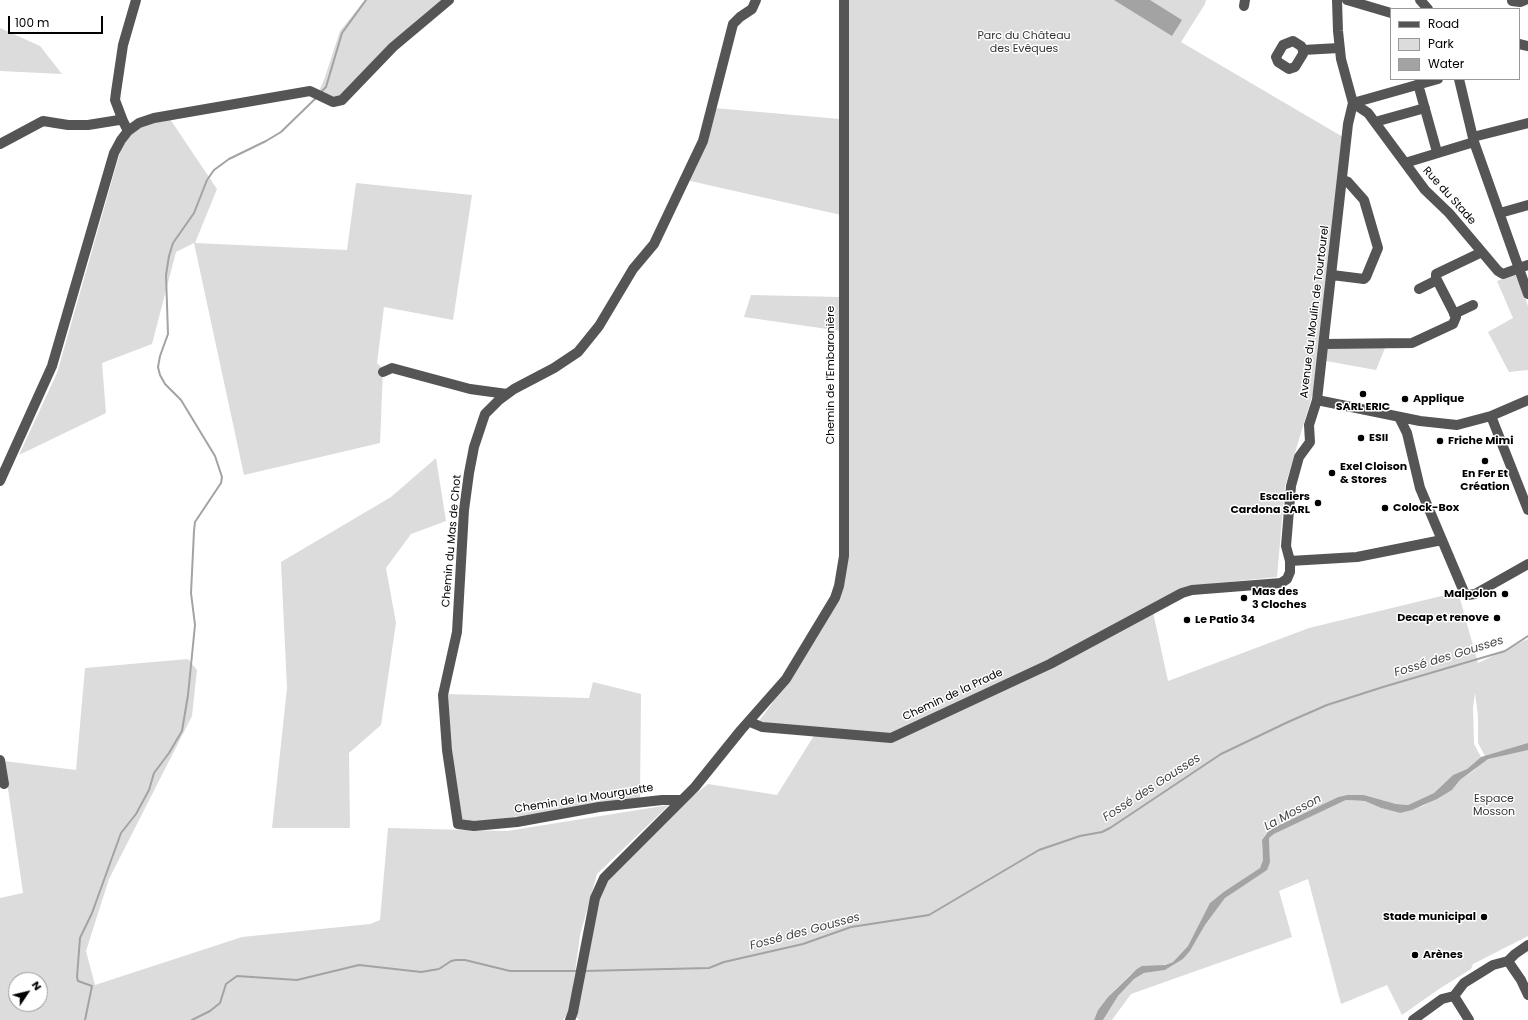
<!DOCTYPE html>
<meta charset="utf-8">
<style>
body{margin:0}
#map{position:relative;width:1528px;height:1020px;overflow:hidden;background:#fff;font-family:Poppins,sans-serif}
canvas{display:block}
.legend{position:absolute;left:1390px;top:8px;width:130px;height:72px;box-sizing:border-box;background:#fff;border:1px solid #999;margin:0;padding:5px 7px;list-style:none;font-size:12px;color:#000}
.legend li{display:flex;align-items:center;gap:8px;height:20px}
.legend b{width:20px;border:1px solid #999}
.north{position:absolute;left:8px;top:972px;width:40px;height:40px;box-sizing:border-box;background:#fff;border:1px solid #999;border-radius:50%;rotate:55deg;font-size:11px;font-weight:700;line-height:16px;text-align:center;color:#000}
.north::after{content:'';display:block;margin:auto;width:14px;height:18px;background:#000;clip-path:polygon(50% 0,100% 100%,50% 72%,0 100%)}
.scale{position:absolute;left:8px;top:16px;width:95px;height:18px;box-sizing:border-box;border:2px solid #000;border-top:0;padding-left:5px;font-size:12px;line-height:14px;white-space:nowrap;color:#000;-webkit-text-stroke:3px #fff;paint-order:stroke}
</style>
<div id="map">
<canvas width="1528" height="1020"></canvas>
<ul class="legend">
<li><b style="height:5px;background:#555"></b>Road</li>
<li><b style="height:11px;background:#dcdcdc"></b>Park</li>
<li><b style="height:11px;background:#a3a3a3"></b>Water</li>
</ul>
<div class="north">N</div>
<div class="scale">100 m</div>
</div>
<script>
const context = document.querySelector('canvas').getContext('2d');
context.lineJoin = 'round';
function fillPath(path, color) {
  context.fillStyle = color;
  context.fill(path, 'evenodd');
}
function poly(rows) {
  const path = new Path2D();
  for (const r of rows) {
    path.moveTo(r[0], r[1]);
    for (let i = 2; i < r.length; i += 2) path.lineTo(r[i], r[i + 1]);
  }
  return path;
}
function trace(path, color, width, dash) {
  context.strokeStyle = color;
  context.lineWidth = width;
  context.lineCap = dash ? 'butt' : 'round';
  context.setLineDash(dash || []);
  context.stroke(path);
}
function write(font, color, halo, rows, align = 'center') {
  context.font = font + ' Poppins,sans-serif';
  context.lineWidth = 3;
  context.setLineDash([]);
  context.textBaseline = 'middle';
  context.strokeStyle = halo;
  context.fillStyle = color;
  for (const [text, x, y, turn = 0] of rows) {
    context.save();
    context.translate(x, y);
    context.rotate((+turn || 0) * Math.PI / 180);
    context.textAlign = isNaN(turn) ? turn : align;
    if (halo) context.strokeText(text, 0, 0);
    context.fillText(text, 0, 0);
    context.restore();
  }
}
fillPath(poly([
 [365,0,443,0,375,59,340,96,326,97,319,91,324,80,340,31],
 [848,0,1206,0,1205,4,1181,42,1343,137,1313,393,1285,486,1277,577,1189,586,1036,668,892,736,753,729,771,705,838,599,844,578],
 [0,28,40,46,62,74,0,71],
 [714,108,840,119,841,215,686,180],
 [170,119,217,189,195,243,347,250,356,183,472,195,453,320,384,307,377,363,383,369,380,443,244,475,194,243,176,252,152,344,102,363,106,413,19,455,57,373,123,142,134,131,147,124],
 [1516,274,1528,306,1528,370,1509,372,1488,332,1513,318,1497,281],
 [751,295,841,297,841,331,744,317],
 [1327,347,1385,348,1376,370,1326,361],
 [436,458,446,521,411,534,386,568,396,623,381,725,349,753,350,828,272,828,287,688,281,562,391,497],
 [1458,592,1478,663,1528,639,1528,936,1473,964,1471,969,1439,989,1402,1015,1387,985,1341,1004,1308,879,1279,891,1292,937,1131,994,1112,1020,1103,1020,1118,996,1134,979,1144,973,1165,970,1183,959,1190,951,1205,925,1225,898,1270,862,1269,838,1274,834,1346,800,1365,801,1381,808,1400,813,1423,806,1452,790,1460,780,1473,771,1484,761,1485,756,1478,743,1478,716,1475,693,1473,707,1474,744,1481,757,1467,769,1453,775,1434,793,1408,805,1396,804,1364,795,1347,795,1338,797,1268,830,1262,840,1263,860,1260,868,1225,891,1197,930,1188,946,1173,962,1130,975,1108,997,1098,1010,1094,1020,580,1020,575,1017,597,901,608,881,690,798,708,784,777,795,815,734,891,740,1153,612,1168,681,1309,628],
 [188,659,197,670,192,716,109,879,86,951,95,985,242,937,370,924,380,920,388,828,507,831,669,805,597,874,580,935,570,1010,563,1020,0,1020,0,898,23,893,4,761,76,770,85,668],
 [16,980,40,980,40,1004,16,1004],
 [593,682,641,694,640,800,468,823,462,819,459,815,446,694,589,698]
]), '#dcdcdc');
fillPath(poly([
 [1114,0,1150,0,1182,20,1172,36],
 [1528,743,1528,750,1488,759,1460,780,1452,790,1437,799,1412,810,1400,813,1381,808,1365,801,1346,800,1274,834,1269,838,1270,862,1267,870,1225,898,1205,925,1190,951,1183,959,1165,970,1144,973,1134,979,1118,996,1103,1020,1094,1020,1098,1010,1108,997,1137,969,1142,966,1165,965,1173,962,1188,946,1210,903,1225,891,1260,868,1263,860,1262,840,1269,830,1338,797,1347,795,1364,795,1396,804,1408,805,1434,793,1453,775,1467,769,1481,757]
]), '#a3a3a3');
trace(poly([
 [321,92,326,87,342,33,366,0],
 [584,971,709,968,724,962,803,944,851,927,929,915,1039,850,1080,836,1102,832,1110,828,1221,754,1288,722,1327,705,1383,687,1505,651,1528,636],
 [85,1020,92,986,78,981,77,977,80,938,92,913,121,833,136,814,149,790,154,773,169,753,182,731,188,695,195,625,191,593,194,531,195,522,221,483,222,477,215,456,181,400,165,384,160,375,158,367,160,356,168,334,166,275,169,256,173,243,194,213,207,180,214,170,229,159,266,141,281,132,317,97],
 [192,1020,210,1011,220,1003,226,984,237,976,297,980,359,965,421,972,439,969,451,961,456,960,465,960,510,971,577,971]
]), '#a3a3a3', 2);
trace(poly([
 [1347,0,1391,13],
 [1420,0,1428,9],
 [1512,1,1520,2,1525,0],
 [1244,6,1245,0],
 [1519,44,1528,46],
 [1303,50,1303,54,1295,67,1289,69,1278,62,1276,57,1283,45,1293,41,1301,46,1303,50,1339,48],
 [1459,79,1474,142,1528,294],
 [1418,84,1437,152],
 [1353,103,1368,113,1425,190,1449,213,1498,271,1503,274,1528,265],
 [1353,103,1438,79],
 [123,121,115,100,116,92,123,45,136,0],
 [1375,122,1425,108],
 [1473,137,1528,123],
 [0,144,43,121,68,125,88,125,119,120,123,121,128,131],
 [1405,163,1474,142],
 [1500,213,1528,205],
 [1332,275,1364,279,1366,277,1378,248,1364,200,1348,182,1343,180],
 [1419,289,1437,280],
 [1454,314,1473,305],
 [1324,344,1412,343,1453,324,1456,317,1436,278,1436,274,1482,252],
 [383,372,392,368,470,389,507,394],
 [1317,400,1420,421,1457,425,1491,416,1528,400],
 [1491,416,1528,510],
 [1399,417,1407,433,1420,488,1464,592,1468,595,1475,594,1528,564],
 [0,481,52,366,114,153,121,140,128,131,139,123,154,118,310,91,333,102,342,100,393,47,449,0],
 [1290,561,1357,557,1442,540],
 [750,722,762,727,891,738,1050,664,1182,593,1192,590,1281,583,1287,579,1290,572,1290,561,1286,546,1291,486,1299,457,1310,442,1309,425,1317,400,1348,124,1353,103,1341,59,1338,31,1337,0],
 [0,760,4,784],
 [682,800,662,800,599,807,517,822,474,826,458,824,447,750,443,695,457,632,464,510,469,473,474,447,485,414,499,400,514,389,554,368,578,352,599,326,633,269,654,244,703,141,733,24,740,17,752,9,756,0],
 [1508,961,1521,980,1528,995],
 [1454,996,1469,1020],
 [570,1020,573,1012,595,898,604,878,695,787,741,730,786,679,835,598,839,586,844,556,844,0],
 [1413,1020,1442,999,1454,996,1464,983,1493,965,1508,961,1515,954,1528,945]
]), '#555', 10);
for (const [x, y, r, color] of [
 [1363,394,4,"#000"],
 [1405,399,4,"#000"],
 [1361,438,4,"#000"],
 [1440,441,4,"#000"],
 [1485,461,4,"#000"],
 [1332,473,4,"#000"],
 [1318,503,4,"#000"],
 [1385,508,4,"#000"],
 [1505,594,4,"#000"],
 [1244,598,4,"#000"],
 [1497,618,4,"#000"],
 [1187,620,4,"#000"],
 [1484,917,4,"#000"],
 [1415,955,4,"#000"]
]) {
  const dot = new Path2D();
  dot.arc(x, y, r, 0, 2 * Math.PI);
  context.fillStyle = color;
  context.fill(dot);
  trace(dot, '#fff', 1.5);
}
write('11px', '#333', '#fff', [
 ["Parc du Château",1024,36],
 ["des Evêques",1024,49],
 ["Espace",1494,799],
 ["Mosson",1494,812]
]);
write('11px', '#000', '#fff', [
 ["Rue du Stade",1449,196,48],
 ["Avenue du Moulin de Tourtourel",1315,312,-83],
 ["Chemin de l'Embaronière",831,375,-90],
 ["Chemin du Mas de Chot",452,541,-85],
 ["Chemin de la Prade",953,695,-25],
 ["Chemin de la Mourguette",584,799,-9]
]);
write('bold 11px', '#000', '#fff', [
 ["Applique",1413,399],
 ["SARL ERIC",1363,407,"center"],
 ["ESII",1369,438],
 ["Friche Mimi",1448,441],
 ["Exel Cloison",1340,467],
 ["& Stores",1340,480],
 ["En Fer Et",1485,474,"center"],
 ["Création",1485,487,"center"],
 ["Escaliers",1310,497,"right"],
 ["Cardona SARL",1310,510,"right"],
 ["Colock-Box",1393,508],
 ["Mas des",1252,592],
 ["3 Cloches",1252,605],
 ["Malpolon",1497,594,"right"],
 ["Decap et renove",1489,618,"right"],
 ["Le Patio 34",1195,620],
 ["Stade municipal",1476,917,"right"],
 ["Arènes",1423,955]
], 'left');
write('italic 12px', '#444', '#fff', [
 ["Fossé des Gousses",1449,657,-17],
 ["Fossé des Gousses",1152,788,-33],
 ["La Mosson",1293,813,-28],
 ["Fossé des Gousses",805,932,-15]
]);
</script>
